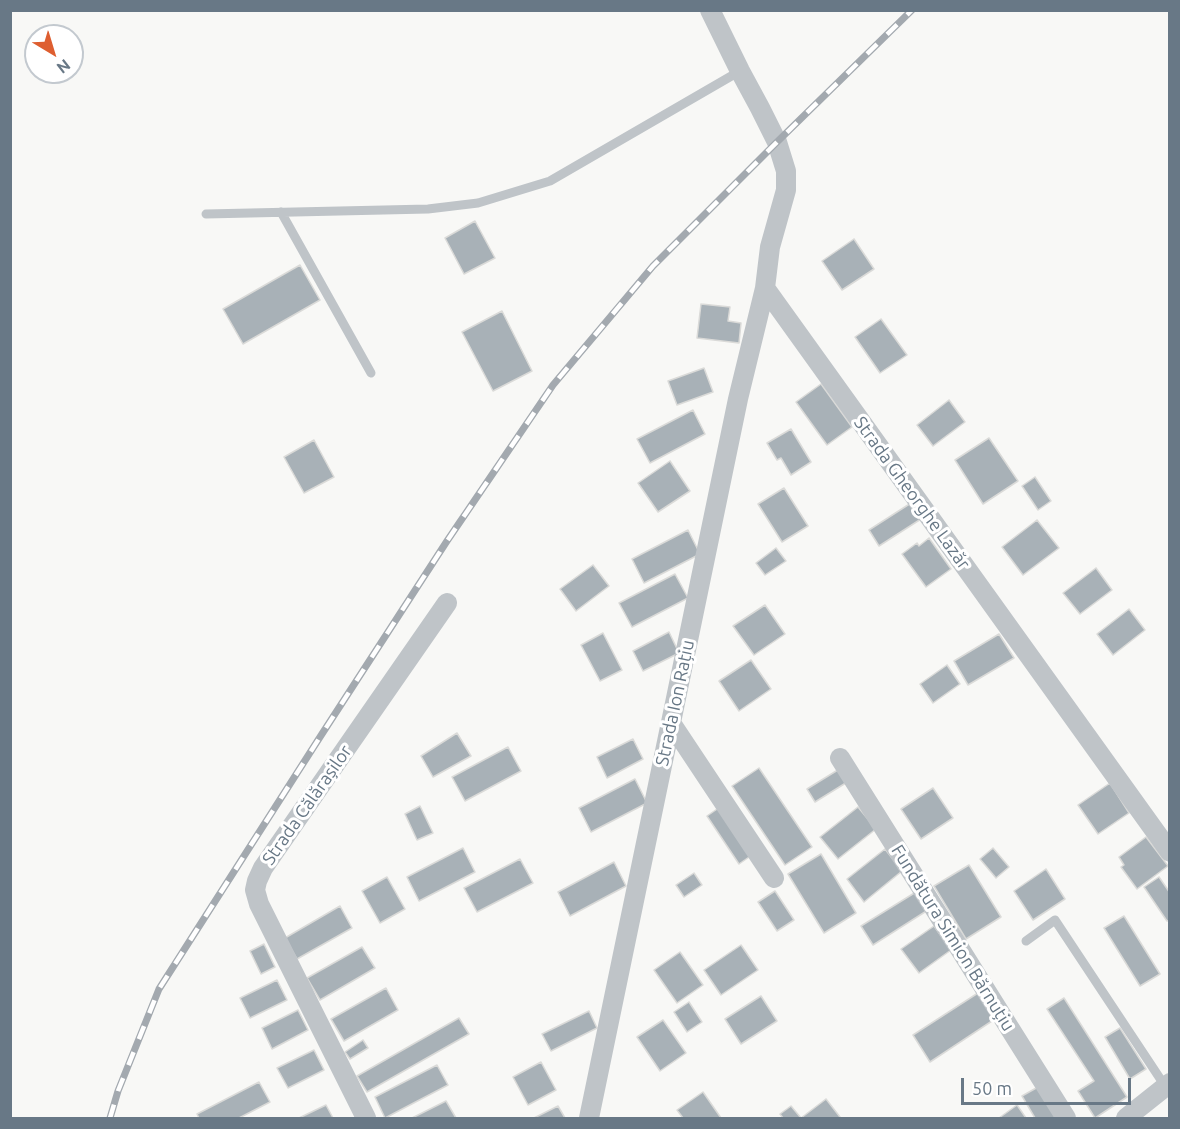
<!DOCTYPE html>
<meta charset="utf-8">
<style>
body{margin:0}
#map{position:relative;width:1180px;height:1129px;overflow:hidden;background:#f8f8f6;font-family:Ubuntu,sans-serif}
canvas{display:block}
.frame{position:absolute;inset:0;border:12px solid #687886;pointer-events:none}
.north{position:absolute;left:24px;top:24px;width:60px;height:60px;box-sizing:border-box;background:#fff;border:2px solid #c3c9cf;border-radius:50%;rotate:142deg;font-size:16px;font-weight:700;line-height:24px;text-align:center;color:#687886}
.north::after{content:'';display:block;margin:auto;width:21px;height:27px;background:#de5e30;clip-path:polygon(50% 0,100% 100%,50% 72%,0 100%)}
.scale{position:absolute;left:961px;top:1078px;width:170px;height:27px;box-sizing:border-box;border:3px solid #687886;border-top:0;padding-left:8px;font-size:18px;line-height:21px;white-space:nowrap;color:#687886;-webkit-text-stroke:4px #fff;paint-order:stroke}
</style>
<div id="map">
<canvas width="1180" height="1129"></canvas>
<div class="frame"></div>
<div class="north">N</div>
<div class="scale">50 m</div>
</div>
<script>
const context = document.querySelector('canvas').getContext('2d');
context.lineJoin = 'round';
function fillPath(path, color) {
  context.fillStyle = color;
  context.fill(path, 'evenodd');
}
function poly(rows) {
  const path = new Path2D();
  for (const r of rows) {
    path.moveTo(r[0], r[1]);
    for (let i = 2; i < r.length; i += 2) path.lineTo(r[i], r[i + 1]);
  }
  return path;
}
function trace(path, color, width, dash) {
  context.strokeStyle = color;
  context.lineWidth = width;
  context.lineCap = dash ? 'butt' : 'round';
  context.setLineDash(dash || []);
  context.stroke(path);
}
function write(font, color, halo, rows, align = 'center') {
  context.font = font + ' Ubuntu,sans-serif';
  context.lineWidth = 6;
  context.setLineDash([]);
  context.textBaseline = 'middle';
  context.strokeStyle = halo;
  context.fillStyle = color;
  for (const [text, x, y, turn = 0] of rows) {
    context.save();
    context.translate(x, y);
    context.rotate((+turn || 0) * Math.PI / 180);
    context.textAlign = isNaN(turn) ? turn : align;
    if (halo) context.strokeText(text, 0, 0);
    context.fillText(text, 0, 0);
    context.restore();
  }
}
const building = poly([
 [475,221,495,258,464,274,445,238,475,221],
 [854,239,874,269,842,290,822,261,854,239],
 [300,265,320,300,243,344,223,309,300,265],
 [701,304,730,307,728,321,741,323,739,343,697,338,701,304],
 [502,311,532,371,493,391,462,332,502,311],
 [881,319,907,355,880,373,855,337,881,319],
 [704,368,713,392,677,405,668,381,704,368],
 [821,384,852,427,827,445,796,402,821,384],
 [949,400,965,422,933,446,917,425,949,400],
 [693,410,705,434,650,463,637,439,693,410],
 [791,429,811,462,791,475,781,458,777,460,767,443,791,429],
 [989,438,1018,481,983,504,955,460,989,438],
 [314,440,334,477,304,493,284,457,314,440],
 [670,461,690,491,658,512,638,483,670,461],
 [1035,477,1051,501,1038,510,1022,486,1035,477],
 [784,488,808,526,782,542,758,504,784,488],
 [911,503,921,519,879,546,869,530,911,503],
 [1037,520,1059,548,1023,575,1002,547,1037,520],
 [688,530,700,554,644,583,632,559,688,530],
 [929,538,951,569,926,587,902,554,917,543,919,546,929,538],
 [776,548,786,561,765,575,756,563,776,548],
 [593,565,609,586,576,611,560,589,593,565],
 [1096,568,1112,590,1080,614,1063,593,1096,568],
 [675,574,688,598,632,627,619,603,675,574],
 [765,605,785,634,754,655,733,626,765,605],
 [1129,609,1145,630,1113,655,1097,634,1129,609],
 [669,632,679,653,643,671,633,651,669,632],
 [603,633,622,670,600,681,581,645,603,633],
 [999,634,1014,658,968,685,954,661,999,634],
 [751,660,771,689,739,711,719,681,751,660],
 [947,665,960,684,933,703,920,684,947,665],
 [457,733,471,756,433,777,421,756,457,733],
 [633,739,643,759,607,778,597,757,633,739],
 [508,747,521,771,465,801,452,777,508,747],
 [759,768,812,847,785,865,732,786,759,768],
 [841,768,849,781,815,802,807,789,841,768],
 [635,779,647,803,591,832,579,808,635,779],
 [1110,783,1129,813,1098,834,1078,805,1110,783],
 [933,788,953,818,921,839,901,809,933,788],
 [420,806,433,833,417,840,405,814,420,806],
 [720,807,752,855,739,864,707,816,720,807],
 [858,807,876,829,838,859,820,837,858,807],
 [1146,837,1168,866,1137,889,1121,867,1124,865,1119,857,1146,837],
 [463,848,475,872,419,901,407,877,463,848],
 [993,848,1009,867,996,878,980,859,993,848],
 [885,849,902,871,864,902,847,879,885,849],
 [821,854,856,913,824,933,788,874,821,854],
 [520,859,533,883,477,912,464,888,520,859],
 [614,862,626,886,570,916,558,892,614,862],
 [969,865,1001,917,966,939,934,886,969,865],
 [1046,869,1065,899,1033,920,1014,891,1046,869],
 [694,873,702,885,684,897,676,885,694,873],
 [387,877,405,909,380,923,362,891,387,877],
 [1159,877,1170,893,1170,920,1167,921,1144,887,1159,877],
 [775,891,794,920,777,931,758,902,775,891],
 [916,892,928,910,873,945,861,926,916,892],
 [340,906,352,928,297,959,285,938,340,906],
 [1124,916,1160,974,1140,986,1104,928,1124,916],
 [934,926,951,950,919,973,901,949,934,926],
 [264,944,275,967,261,974,250,951,264,944],
 [741,945,758,970,721,995,704,970,741,945],
 [362,947,375,968,320,1000,307,978,362,947],
 [680,952,703,985,677,1003,654,970,680,952],
 [277,980,287,1000,250,1018,240,998,277,980],
 [386,988,398,1010,344,1041,331,1019,386,988],
 [978,993,995,1019,930,1062,913,1035,978,993],
 [761,996,777,1021,741,1044,725,1019,761,996],
 [1064,998,1127,1097,1095,1118,1078,1091,1094,1081,1047,1009,1064,998],
 [689,1002,702,1022,687,1032,674,1012,689,1002],
 [298,1010,308,1030,272,1049,262,1028,298,1010],
 [589,1011,597,1028,551,1051,542,1034,589,1011],
 [459,1018,469,1034,367,1092,357,1076,459,1018],
 [663,1020,686,1053,660,1071,637,1037,663,1020],
 [1120,1028,1146,1069,1130,1079,1105,1037,1120,1028],
 [363,1040,368,1048,350,1059,345,1052,363,1040],
 [314,1050,324,1070,288,1088,277,1068,314,1050],
 [541,1062,556,1090,528,1105,513,1077,541,1062],
 [437,1065,448,1085,385,1118,375,1097,437,1065],
 [259,1082,270,1102,239,1118,199,1118,197,1114,259,1082],
 [1038,1087,1057,1118,1035,1118,1022,1096,1038,1087],
 [703,1092,721,1118,683,1118,677,1110,703,1092],
 [826,1099,840,1117,837,1118,783,1118,780,1114,791,1106,801,1118,826,1099],
 [446,1101,456,1118,412,1118,446,1101],
 [326,1105,333,1118,299,1118,326,1105],
 [1017,1105,1026,1118,999,1118,1017,1105],
 [558,1106,565,1118,534,1118,558,1106]
]);
fillPath(building, '#a8b1b7');
trace(building, '#dadad8', 1.5);
trace(poly([
 [281,212,371,373],
 [206,214,428,209,478,203,550,181,740,71],
 [1026,941,1055,920,1165,1086]
]), '#bfc4c8', 9);
trace(poly([
 [765,288,1170,852],
 [671,723,774,878],
 [840,758,1066,1118],
 [366,1118,259,904,255,890,257,881,263,868,447,603],
 [589,1118,738,399,765,288,770,247,786,190,786,171,777,142,760,108,740,71,710,10],
 [1126,1118,1170,1083]
]), '#bfc4c8', 20);
const rail = poly([
 [110,1118,118,1091,159,989,320,737,447,541,553,385,653,266,777,142,912,10]
]);
trace(rail, '#a3a9af', 7);
trace(rail, '#fff', 4.5, [14]);
write('18px', '#687886', '#fff', [
 ["Strada Gheorghe Lazăr",912,493,54],
 ["Strada Ion Rațiu",675,703,-78],
 ["Strada Călărașilor",307,805,-55],
 ["Fundătura Simion Bărnuțiu",953,938,58]
]);
</script>
